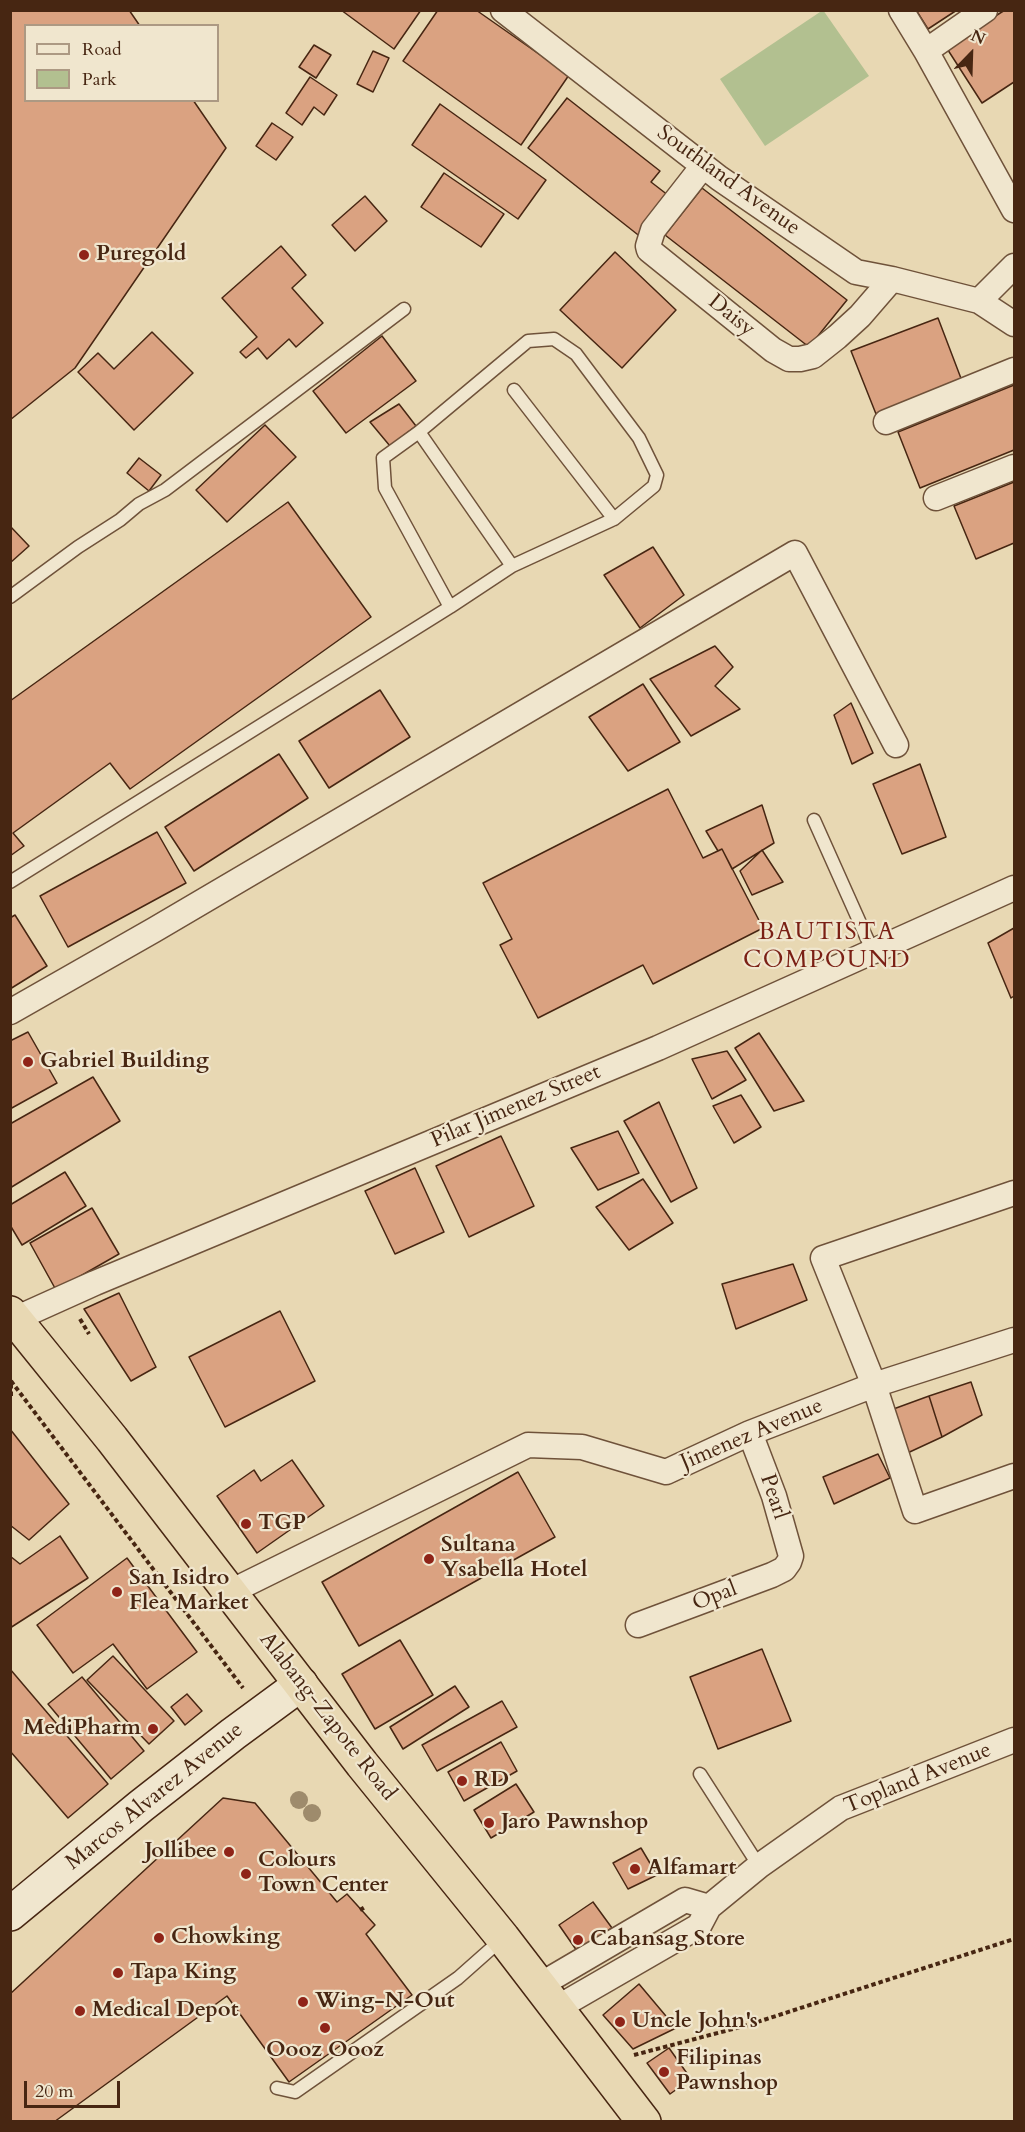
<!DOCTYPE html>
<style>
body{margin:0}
#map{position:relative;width:1025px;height:2132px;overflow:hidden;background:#e8d8b3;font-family:Cardo,serif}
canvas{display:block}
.frame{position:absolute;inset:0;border:12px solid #472612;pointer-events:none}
.legend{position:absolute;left:24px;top:24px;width:195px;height:78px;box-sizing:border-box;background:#f0e6ce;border:2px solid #ac9983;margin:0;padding:8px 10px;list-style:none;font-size:18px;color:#472612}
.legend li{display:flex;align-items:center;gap:12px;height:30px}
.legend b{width:30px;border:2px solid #ac9983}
.north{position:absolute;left:941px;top:24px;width:60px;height:60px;-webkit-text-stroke:4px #f0e6ce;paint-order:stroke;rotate:23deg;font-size:16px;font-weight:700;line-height:24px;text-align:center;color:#472612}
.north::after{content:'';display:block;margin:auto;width:21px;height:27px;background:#472612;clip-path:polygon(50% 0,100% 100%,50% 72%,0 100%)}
.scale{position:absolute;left:24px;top:2081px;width:96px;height:27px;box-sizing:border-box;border:3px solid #472612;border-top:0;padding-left:8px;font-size:18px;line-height:21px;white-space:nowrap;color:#472612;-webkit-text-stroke:4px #f0e6ce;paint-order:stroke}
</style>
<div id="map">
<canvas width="1025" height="2132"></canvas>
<div class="frame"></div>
<ul class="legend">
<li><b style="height:8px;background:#f0e6ce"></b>Road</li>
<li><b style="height:16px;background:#b2c090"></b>Park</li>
</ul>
<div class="north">N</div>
<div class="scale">20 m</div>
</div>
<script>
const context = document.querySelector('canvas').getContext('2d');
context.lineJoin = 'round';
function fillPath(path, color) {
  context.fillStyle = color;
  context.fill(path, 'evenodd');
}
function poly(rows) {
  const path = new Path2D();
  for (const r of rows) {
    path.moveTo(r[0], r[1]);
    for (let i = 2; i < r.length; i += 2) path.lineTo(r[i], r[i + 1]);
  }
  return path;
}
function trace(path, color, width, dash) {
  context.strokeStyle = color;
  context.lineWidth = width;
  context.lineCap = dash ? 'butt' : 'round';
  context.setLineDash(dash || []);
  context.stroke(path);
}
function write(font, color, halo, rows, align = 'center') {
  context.font = font + ' Cardo,serif';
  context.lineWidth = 4.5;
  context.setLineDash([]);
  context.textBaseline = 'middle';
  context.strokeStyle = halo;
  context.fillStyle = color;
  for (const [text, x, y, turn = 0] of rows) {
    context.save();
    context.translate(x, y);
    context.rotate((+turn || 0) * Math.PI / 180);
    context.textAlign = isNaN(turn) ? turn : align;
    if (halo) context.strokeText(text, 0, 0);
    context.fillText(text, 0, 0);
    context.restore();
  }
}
fillPath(poly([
 [823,10,869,76,765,146,720,79]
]), '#b2c090');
const building = poly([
 [10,10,129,10,140,26,26,26,26,100,193,100,226,148,75,368,10,420,10,10],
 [341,10,421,10,394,49,341,10],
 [438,10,476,10,569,75,521,145,403,61,438,10],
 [916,10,957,10,928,29,916,10],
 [1005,10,1014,10,1014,82,982,103,946,47,1005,10],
 [314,45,331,55,316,78,299,67,314,45],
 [373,51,389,58,373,92,357,84,373,51],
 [310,77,337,95,324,115,314,107,302,125,286,113,310,77],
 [567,98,660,171,651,182,673,199,642,238,528,148,567,98],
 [440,104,546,180,518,219,412,145,440,104],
 [272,123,293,137,276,160,256,146,272,123],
 [444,173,504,214,481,247,421,207,444,173],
 [702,188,847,300,809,347,665,235,702,188],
 [365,196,387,221,355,251,332,225,365,196],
 [281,246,306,275,292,288,323,323,296,347,289,339,267,359,258,348,246,358,240,352,257,337,222,298,281,246],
 [615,252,676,310,622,368,560,310,615,252],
 [938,318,962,381,876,414,851,351,938,318],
 [152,332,193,373,134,430,78,372,98,353,114,369,152,332],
 [382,336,416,381,346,433,313,391,382,336],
 [1014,385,1014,450,920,488,898,432,1014,385],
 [399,404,416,426,390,446,370,422,399,404],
 [265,425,296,457,227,522,196,490,265,425],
 [139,458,161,475,149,491,127,473,139,458],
 [1014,482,1014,543,976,559,954,506,1014,482],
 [288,502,371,617,130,789,110,763,13,833,24,846,10,856,10,701,288,502],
 [10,526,29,546,10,563,10,526],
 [653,547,684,595,640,628,604,575,653,547],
 [715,646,733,667,715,686,740,709,691,736,650,679,715,646],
 [643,684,680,742,628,771,589,717,643,684],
 [380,690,410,737,329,788,299,741,380,690],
 [851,703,873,753,852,764,834,715,851,703],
 [279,754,308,798,194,871,165,827,279,754],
 [920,764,946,837,902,854,873,784,920,764],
 [668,789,703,858,722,849,763,928,653,984,643,965,538,1018,500,945,512,939,483,883,668,789],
 [762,805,774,843,732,869,722,849,718,851,706,831,762,805],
 [157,832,186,883,68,947,40,896,157,832],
 [762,850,783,882,752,895,740,871,762,850],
 [15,915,47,966,10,989,10,918,15,915],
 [1014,928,1014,996,1011,998,988,943,1014,928],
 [28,1032,57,1083,10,1109,10,1041,28,1032],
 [759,1033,804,1101,774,1111,735,1048,759,1033],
 [727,1051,746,1080,712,1099,692,1059,727,1051],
 [93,1077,120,1121,10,1188,10,1124,93,1077],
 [741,1095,761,1127,734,1143,713,1106,741,1095],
 [659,1102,697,1188,671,1202,624,1121,659,1102],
 [618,1131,639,1173,598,1190,571,1148,618,1131],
 [501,1136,534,1206,469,1237,436,1166,501,1136],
 [415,1168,444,1232,395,1254,365,1191,415,1168],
 [65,1172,86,1206,22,1245,10,1225,10,1205,65,1172],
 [643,1179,673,1223,629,1250,596,1207,643,1179],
 [92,1208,119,1254,56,1290,30,1243,92,1208],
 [793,1264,807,1300,736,1329,722,1284,793,1264],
 [119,1293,156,1367,131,1381,84,1309,119,1293],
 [280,1311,315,1381,225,1427,189,1357,280,1311],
 [971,1382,982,1415,942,1437,929,1396,971,1382],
 [929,1396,942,1437,901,1456,888,1411,929,1396],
 [10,1429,69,1504,29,1540,10,1525,10,1429],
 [878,1454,890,1478,834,1504,823,1477,878,1454],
 [292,1460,324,1506,257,1553,217,1496,254,1470,261,1481,292,1460],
 [518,1472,555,1537,359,1646,322,1582,518,1472],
 [60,1536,88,1578,10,1628,10,1556,20,1564,60,1536],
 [127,1558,197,1652,147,1689,113,1644,73,1673,37,1625,127,1558],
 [400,1640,433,1695,375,1729,342,1674,400,1640],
 [762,1649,791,1721,718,1749,690,1677,762,1649],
 [113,1656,174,1721,149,1744,87,1680,113,1656],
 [10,1669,108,1784,68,1818,10,1751,10,1669],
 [82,1677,144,1751,111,1779,48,1704,82,1677],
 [455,1686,469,1707,403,1749,390,1727,455,1686],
 [187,1694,202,1711,185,1725,171,1707,187,1694],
 [502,1701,517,1727,437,1771,422,1745,502,1701],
 [501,1742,517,1771,464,1801,448,1772,501,1742],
 [516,1784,534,1812,491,1838,474,1810,516,1784],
 [223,1798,255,1803,337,1902,347,1894,375,1925,366,1934,412,1995,289,2082,227,1996,54,2122,10,2122,10,1994,223,1798],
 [641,1848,657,1875,628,1889,613,1863,641,1848],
 [593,1902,612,1928,577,1951,559,1925,593,1902],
 [639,1984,676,2028,633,2049,603,2015,639,1984],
 [669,2048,691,2079,670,2094,647,2063,669,2048]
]);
fillPath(building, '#daa281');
trace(building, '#472612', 1.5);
const service = poly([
 [514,390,614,519],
 [10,597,78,547,120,520,139,504,165,490,404,309],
 [450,607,385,488,383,458,419,432,528,341,554,339,576,354,639,438,657,475,654,486,614,519,512,566],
 [814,820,873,952],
 [10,882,450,607,512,566,419,432],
 [700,1774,759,1866],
 [277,2088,295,2092,458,1978,502,1939]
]);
const minor = poly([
 [503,10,719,178,856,272,892,279,979,301,1014,324],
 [901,10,926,51,1014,210],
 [926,51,985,10],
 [703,166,653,230,648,246,649,250,773,350,789,359,800,359,813,356,837,337,860,316,892,279],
 [979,301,1014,266],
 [886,422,1014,370],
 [936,498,1014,467],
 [10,1012,154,930,795,553,896,745],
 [1014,1193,823,1258,874,1385,915,1511,1014,1476],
 [15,1319,95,1283,658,1048,1014,888],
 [230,1592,528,1445,582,1447,666,1472,750,1433,874,1385,1014,1340],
 [638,1625,772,1575,784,1569,789,1562,791,1556,774,1496,750,1433],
 [540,1985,685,1900,709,1907],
 [557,2008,699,1926,709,1907,759,1866,841,1808,1014,1740]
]);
const secondary = poly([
 [10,1914,141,1806,233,1734,301,1684]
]);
const trunk = poly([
 [10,1313,112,1439,362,1764,503,1938,644,2122]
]);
trace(service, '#6f523a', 15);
trace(minor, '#6f523a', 27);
trace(secondary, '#472612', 36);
trace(trunk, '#472612', 36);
trace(poly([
 [80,1319,89,1334],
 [11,1396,11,1381,243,1688],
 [360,1910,365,1907],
 [225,2016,236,2008],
 [634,2055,748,2025,1014,1939]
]), '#472612', 4, [4.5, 3]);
trace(service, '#f0e6ce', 12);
trace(minor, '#f0e6ce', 24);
trace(secondary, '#f0e6ce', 33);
trace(trunk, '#e8d8b3', 33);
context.fillStyle = '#9e8b6c';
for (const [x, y] of [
 [299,1800],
 [312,1813]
]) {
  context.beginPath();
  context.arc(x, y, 9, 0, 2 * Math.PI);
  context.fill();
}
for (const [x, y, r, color] of [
 [84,255,6,"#8f2418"],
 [28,1062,6,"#8f2418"],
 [246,1524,6,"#8f2418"],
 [429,1559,6,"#8f2418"],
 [117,1592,6,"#8f2418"],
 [153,1729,6,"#8f2418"],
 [462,1781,6,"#8f2418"],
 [489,1823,6,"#8f2418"],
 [229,1852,6,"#8f2418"],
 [635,1869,6,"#8f2418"],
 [246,1874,6,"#8f2418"],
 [159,1938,6,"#8f2418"],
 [578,1940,6,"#8f2418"],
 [118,1973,6,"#8f2418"],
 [303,2002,6,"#8f2418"],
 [80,2011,6,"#8f2418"],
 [620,2022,6,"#8f2418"],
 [325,2028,6,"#8f2418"],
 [664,2072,6,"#8f2418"]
]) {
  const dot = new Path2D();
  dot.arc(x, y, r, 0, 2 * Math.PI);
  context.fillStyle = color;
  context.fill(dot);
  trace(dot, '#f0e6ce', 2);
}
write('22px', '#472612', '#f0e6ce', [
 ["Southland Avenue",728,181,36],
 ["Daisy",731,316,39],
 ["Pilar Jimenez Street",516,1107,-23],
 ["Jimenez Avenue",752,1435,-23],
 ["Pearl",773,1497,71],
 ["Opal",715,1597,-21],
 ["Alabang-Zapote Road",327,1717,52],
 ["Topland Avenue",918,1779,-22],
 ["Marcos Alvarez Avenue",155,1797,-39]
]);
write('bold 22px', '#472612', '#f0e6ce', [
 ["Puregold",96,255],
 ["Gabriel Building",40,1062],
 ["TGP",258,1524],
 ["Sultana",441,1546],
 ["Ysabella Hotel",441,1571],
 ["San Isidro",129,1579],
 ["Flea Market",129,1604],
 ["MediPharm",141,1729,"right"],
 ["RD",474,1781],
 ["Jaro Pawnshop",501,1823],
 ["Jollibee",217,1852,"right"],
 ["Colours",258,1861],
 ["Town Center",258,1886],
 ["Alfamart",647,1869],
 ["Chowking",171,1938],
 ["Cabansag Store",590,1940],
 ["Tapa King",130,1973],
 ["Wing-N-Out",315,2002],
 ["Medical Depot",92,2011],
 ["Uncle John's",632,2022],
 ["Oooz Oooz",325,2051,"center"],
 ["Filipinas",676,2059],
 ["Pawnshop",676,2084]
], 'left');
context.letterSpacing = '1.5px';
write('24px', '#7a1f14', '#f0e6ce', [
 ["BAUTISTA",827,933],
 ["COMPOUND",827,961]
]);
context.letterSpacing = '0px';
</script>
